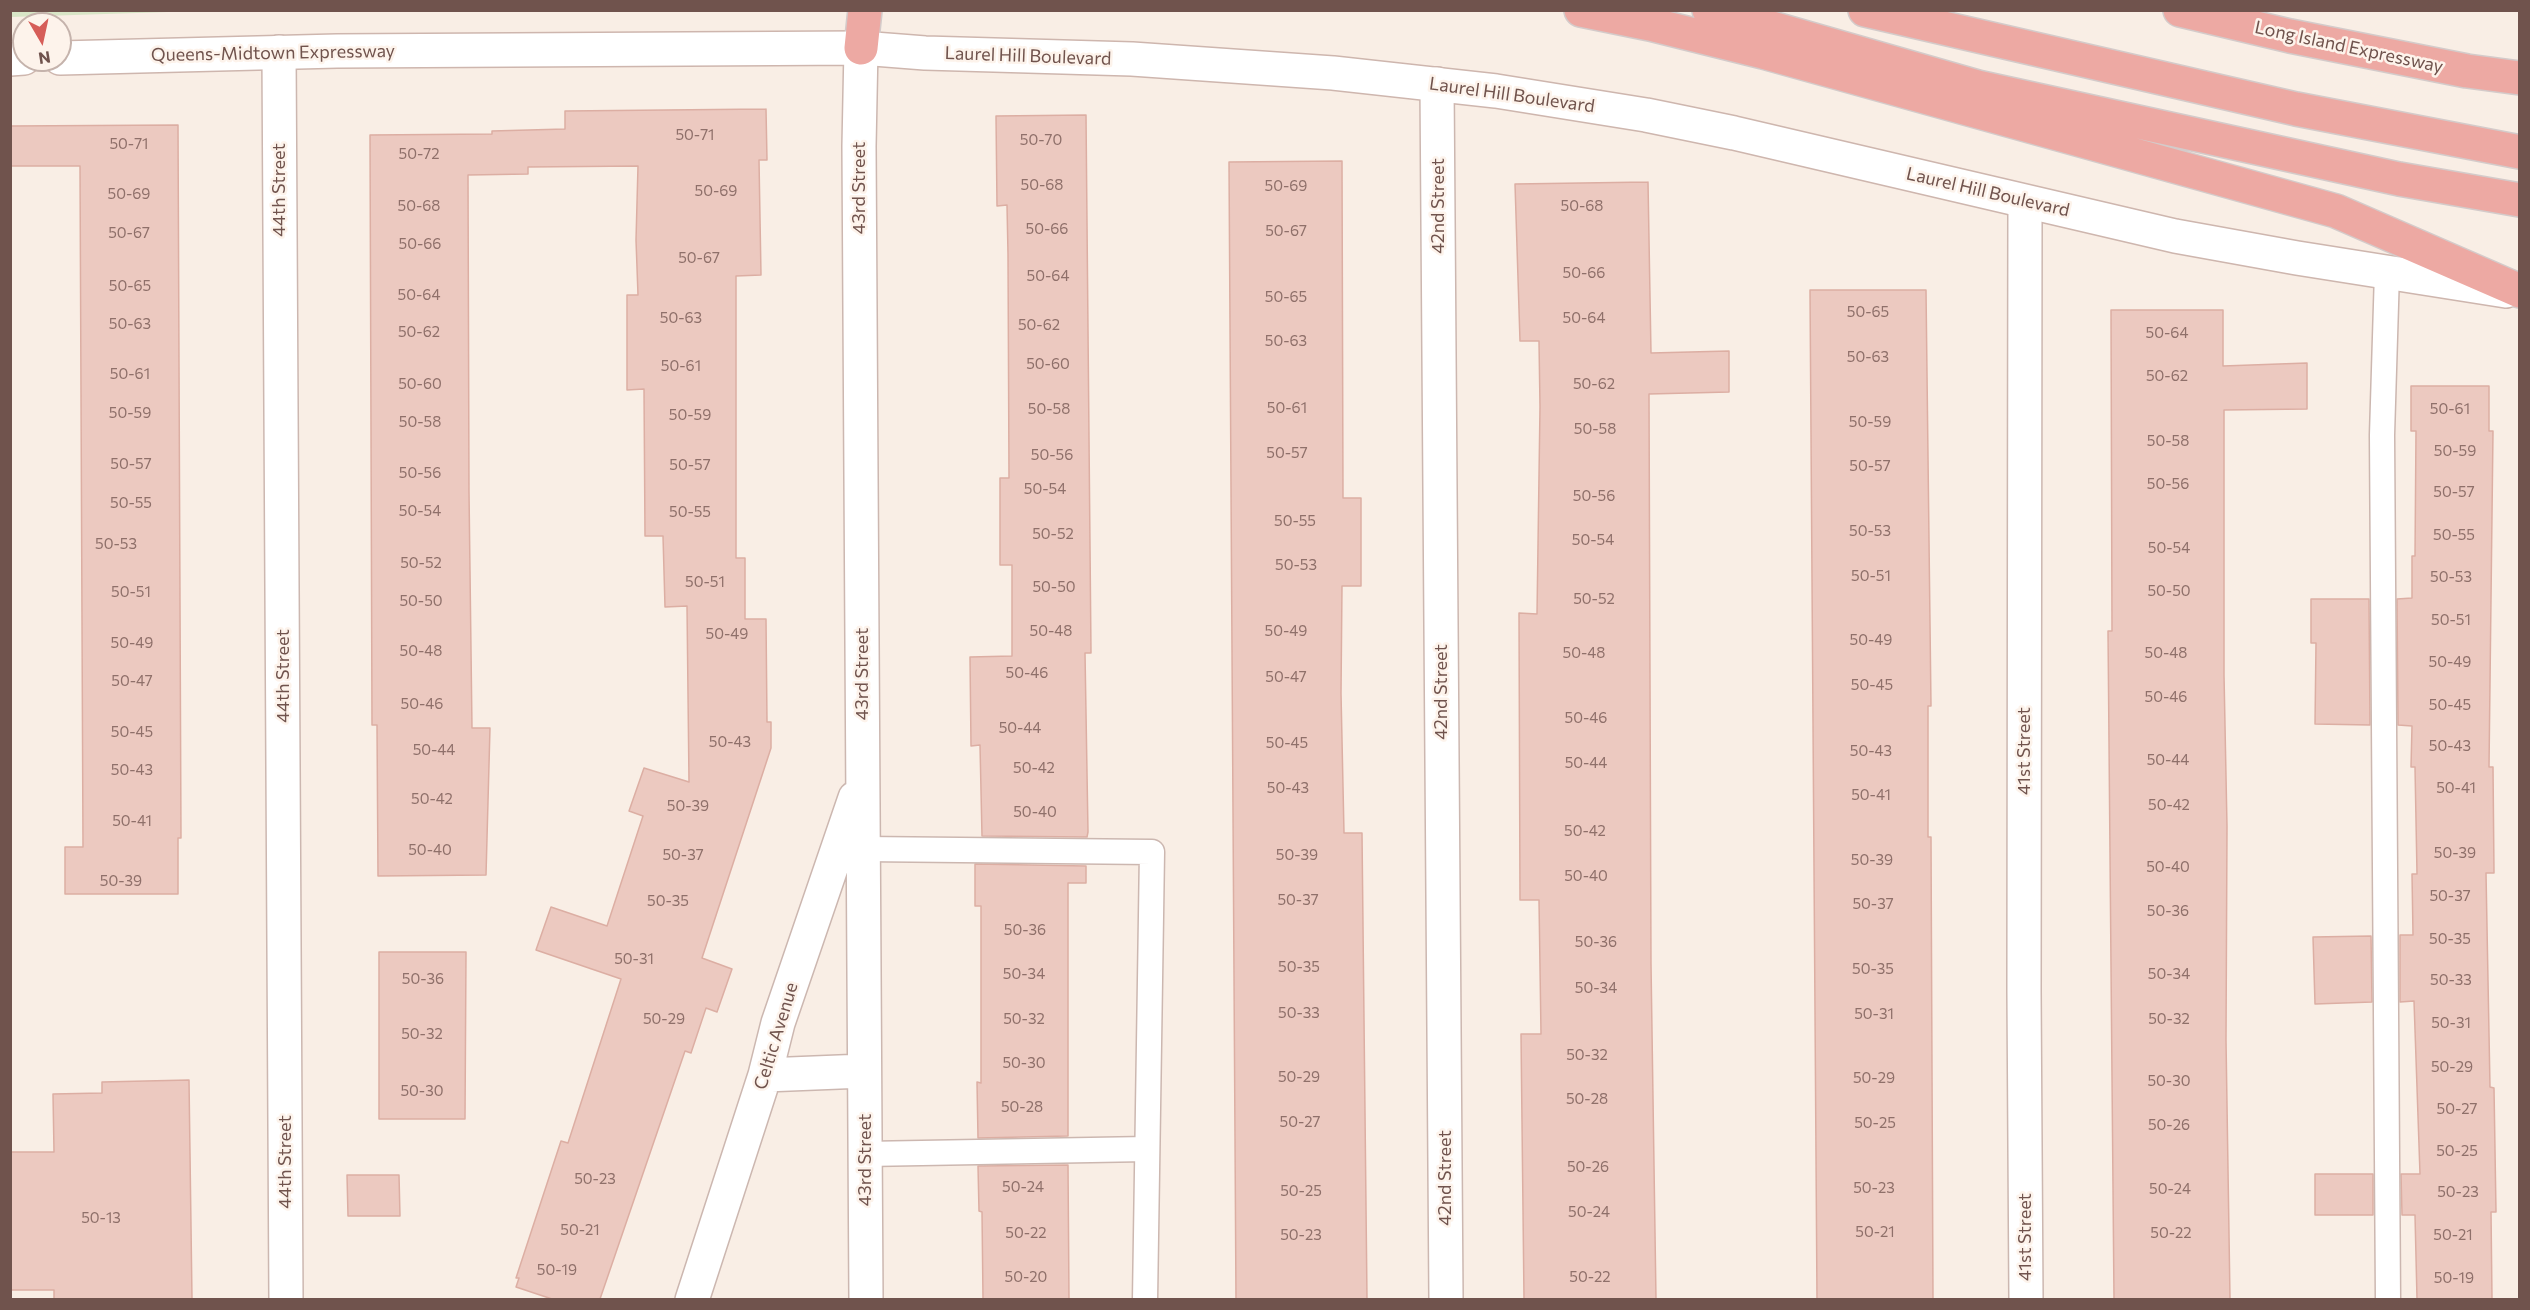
<!DOCTYPE html>
<style>
body{margin:0}
#map{position:relative;width:2530px;height:1310px;overflow:hidden;background:#f9eee5;font-family:Commissioner,sans-serif}
canvas{display:block}
.frame{position:absolute;inset:0;border:12px solid #70534d;pointer-events:none}
.north{position:absolute;left:12px;top:12px;width:60px;height:60px;box-sizing:border-box;background:#fdf3eb;border:2px solid #c5b3ac;border-radius:50%;rotate:171deg;font-size:16px;font-weight:700;line-height:24px;text-align:center;color:#70534d}
.north::after{content:'';display:block;margin:auto;width:21px;height:27px;background:#d65d58;clip-path:polygon(50% 0,100% 100%,50% 72%,0 100%)}
</style>
<div id="map">
<canvas width="2530" height="1310"></canvas>
<div class="frame"></div>
<div class="north">N</div>
</div>
<script>
const context = document.querySelector('canvas').getContext('2d');
context.lineJoin = 'round';
function fillPath(path, color) {
  context.fillStyle = color;
  context.fill(path, 'evenodd');
}
function poly(rows) {
  const path = new Path2D();
  for (const r of rows) {
    path.moveTo(r[0], r[1]);
    for (let i = 2; i < r.length; i += 2) path.lineTo(r[i], r[i + 1]);
  }
  return path;
}
function trace(path, color, width, dash) {
  context.strokeStyle = color;
  context.lineWidth = width;
  context.lineCap = dash ? 'butt' : 'round';
  context.setLineDash(dash || []);
  context.stroke(path);
}
function write(font, color, halo, rows, align = 'center') {
  context.font = font + ' Commissioner,sans-serif';
  context.lineWidth = 5;
  context.setLineDash([]);
  context.textBaseline = 'middle';
  context.strokeStyle = halo;
  context.fillStyle = color;
  for (const [text, x, y, turn = 0] of rows) {
    context.save();
    context.translate(x, y);
    context.rotate((+turn || 0) * Math.PI / 180);
    context.textAlign = isNaN(turn) ? turn : align;
    if (halo) context.strokeText(text, 0, 0);
    context.fillText(text, 0, 0);
    context.restore();
  }
}
fillPath(poly([
 [10,11,11,10,200,11,11,17]
]), '#d8e5c6');
const building = poly([
 [766,109,767,160,759,160,761,275,736,276,736,558,745,558,745,619,766,619,767,722,771,722,771,748,702,958,732,969,717,1012,706,1008,691,1053,685,1051,600,1299,552,1299,516,1287,519,1278,516,1278,561,1141,568,1143,621,979,536,950,551,907,607,926,643,816,629,811,644,768,689,782,687,606,665,607,663,536,645,536,644,389,627,390,627,295,638,295,636,240,638,166,528,167,528,174,468,175,469,492,472,728,490,728,486,875,378,876,377,725,372,725,370,135,492,134,492,131,565,129,565,111,766,109],
 [1086,115,1091,653,1085,653,1088,832,1087,837,982,836,980,745,971,746,970,657,1012,656,1012,565,1000,565,1000,478,1009,478,1008,254,1007,205,997,206,996,116,1086,115],
 [178,125,181,838,178,838,178,894,65,894,65,847,83,847,80,166,10,166,10,126,178,125],
 [1342,161,1343,498,1361,498,1361,586,1342,586,1341,693,1344,833,1362,833,1367,1299,1236,1299,1229,162,1342,161],
 [1648,182,1651,353,1729,351,1729,392,1649,394,1651,964,1656,1299,1524,1299,1521,1034,1541,1034,1539,900,1520,900,1519,613,1537,614,1540,407,1539,341,1520,341,1515,184,1648,182],
 [1810,290,1926,290,1931,706,1928,706,1928,837,1931,837,1933,1299,1817,1299,1810,290],
 [2111,310,2223,310,2223,366,2307,363,2307,409,2224,410,2224,675,2227,826,2226,1040,2230,1299,2114,1299,2108,631,2112,631,2111,310],
 [2411,386,2489,386,2489,431,2493,431,2489,767,2493,767,2494,873,2486,873,2490,1087,2494,1088,2496,1212,2491,1212,2492,1299,2417,1299,2415,1215,2402,1215,2401,1174,2420,1174,2414,1001,2400,1002,2400,935,2413,935,2412,874,2417,874,2415,767,2411,767,2412,726,2398,725,2397,599,2412,598,2412,556,2415,556,2416,431,2411,431,2411,386],
 [2311,599,2369,599,2370,725,2315,724,2316,643,2311,643,2311,599],
 [975,864,1086,866,1086,883,1068,883,1068,1136,978,1138,977,1082,981,1083,981,906,975,906,975,864],
 [2371,936,2372,1002,2315,1004,2313,937,2371,936],
 [379,952,466,952,465,1119,379,1119,379,952],
 [189,1080,192,1299,54,1299,54,1290,10,1290,10,1152,54,1152,53,1094,102,1093,102,1082,189,1080],
 [1068,1165,1069,1299,983,1299,982,1212,979,1211,978,1166,1068,1165],
 [2315,1174,2373,1174,2373,1215,2315,1215,2315,1174],
 [347,1175,399,1175,400,1216,348,1216,347,1175]
]);
fillPath(building, '#ecc9c0');
trace(building, '#dcaea3', 1.5);
const service = poly([
 [2387,272,2382,435,2388,1300],
 [864,849,1152,852,1145,1300],
 [865,1154,1147,1149]
]);
const minor = poly([
 [861,48,859,146,866,1300],
 [279,52,286,1300],
 [1437,84,1446,1300],
 [2025,202,2024,991,2026,1300],
 [765,1075,864,1071],
 [692,1300,765,1075,778,1023,855,798]
]);
const secondary = poly([
 [60,58,337,51,861,48,925,53,1132,59,1333,73,1496,91,1646,115,1734,133,2175,236,2297,258,2506,291],
 [10,59,24,58]
]);
const motorway = poly([
 [1581,10,1650,24,1763,52,2336,211,2520,291],
 [1709,10,1978,87,2399,179,2520,200],
 [1865,10,2296,109,2520,152],
 [2180,10,2290,36,2467,71,2520,78],
 [861,48,865,10]
]);
trace(service, '#ccb7b0', 27);
trace(minor, '#ccb7b0', 36);
trace(secondary, '#ceb6ae', 36);
trace(motorway, '#d4cbca', 36);
trace(service, '#fff', 24);
trace(minor, '#fff', 33);
trace(secondary, '#fff', 33);
trace(motorway, '#eda9a3', 33);
write('15px', '#8f706a', null, [
 ["50-71",695,135],
 ["50-70",1041,140],
 ["50-71",129,144],
 ["50-72",419,154],
 ["50-68",1042,185],
 ["50-69",1286,186],
 ["50-69",716,191],
 ["50-69",129,194],
 ["50-68",419,206],
 ["50-68",1582,206],
 ["50-66",1047,229],
 ["50-67",1286,231],
 ["50-67",129,233],
 ["50-66",420,244],
 ["50-67",699,258],
 ["50-66",1584,273],
 ["50-64",1048,276],
 ["50-65",130,286],
 ["50-64",419,295],
 ["50-65",1286,297],
 ["50-65",1868,312],
 ["50-63",681,318],
 ["50-64",1584,318],
 ["50-63",130,324],
 ["50-62",1039,325],
 ["50-62",419,332],
 ["50-64",2167,333],
 ["50-63",1286,341],
 ["50-63",1868,357],
 ["50-60",1048,364],
 ["50-61",681,366],
 ["50-61",130,374],
 ["50-62",2167,376],
 ["50-60",420,384],
 ["50-62",1594,384],
 ["50-61",1287,408],
 ["50-58",1049,409],
 ["50-61",2450,409],
 ["50-59",130,413],
 ["50-59",690,415],
 ["50-58",420,422],
 ["50-59",1870,422],
 ["50-58",1595,429],
 ["50-58",2168,441],
 ["50-59",2455,451],
 ["50-57",1287,453],
 ["50-56",1052,455],
 ["50-57",131,464],
 ["50-57",690,465],
 ["50-57",1870,466],
 ["50-56",420,473],
 ["50-56",2168,484],
 ["50-54",1045,489],
 ["50-57",2454,492],
 ["50-56",1594,496],
 ["50-55",131,503],
 ["50-54",420,511],
 ["50-55",690,512],
 ["50-55",1295,521],
 ["50-53",1870,531],
 ["50-52",1053,534],
 ["50-55",2454,535],
 ["50-54",1593,540],
 ["50-53",116,544],
 ["50-54",2169,548],
 ["50-52",421,563],
 ["50-53",1296,565],
 ["50-51",1871,576],
 ["50-53",2451,577],
 ["50-51",705,582],
 ["50-50",1054,587],
 ["50-50",2169,591],
 ["50-51",131,592],
 ["50-52",1594,599],
 ["50-50",421,601],
 ["50-51",2451,620],
 ["50-48",1051,631],
 ["50-49",1286,631],
 ["50-49",727,634],
 ["50-49",1871,640],
 ["50-49",132,643],
 ["50-48",421,651],
 ["50-48",1584,653],
 ["50-48",2166,653],
 ["50-49",2450,662],
 ["50-46",1027,673],
 ["50-47",1286,677],
 ["50-47",132,681],
 ["50-45",1872,685],
 ["50-46",2166,697],
 ["50-46",422,704],
 ["50-45",2450,705],
 ["50-46",1586,718],
 ["50-44",1020,728],
 ["50-45",132,732],
 ["50-43",730,742],
 ["50-45",1287,743],
 ["50-43",2450,746],
 ["50-44",434,750],
 ["50-43",1871,751],
 ["50-44",2168,760],
 ["50-44",1586,763],
 ["50-42",1034,768],
 ["50-43",132,770],
 ["50-43",1288,788],
 ["50-41",2456,788],
 ["50-41",1871,795],
 ["50-42",432,799],
 ["50-42",2169,805],
 ["50-39",688,806],
 ["50-40",1035,812],
 ["50-41",132,821],
 ["50-42",1585,831],
 ["50-40",430,850],
 ["50-39",2455,853],
 ["50-37",683,855],
 ["50-39",1297,855],
 ["50-39",1872,860],
 ["50-40",2168,867],
 ["50-40",1586,876],
 ["50-39",121,881],
 ["50-37",2450,896],
 ["50-37",1298,900],
 ["50-35",668,901],
 ["50-37",1873,904],
 ["50-36",2168,911],
 ["50-36",1025,930],
 ["50-35",2450,939],
 ["50-36",1596,942],
 ["50-31",634,959],
 ["50-35",1299,967],
 ["50-35",1873,969],
 ["50-34",1024,974],
 ["50-34",2169,974],
 ["50-36",423,979],
 ["50-33",2451,980],
 ["50-34",1596,988],
 ["50-33",1299,1013],
 ["50-31",1874,1014],
 ["50-29",664,1019],
 ["50-32",1024,1019],
 ["50-32",2169,1019],
 ["50-31",2451,1023],
 ["50-32",422,1034],
 ["50-32",1587,1055],
 ["50-30",1024,1063],
 ["50-29",2452,1067],
 ["50-29",1299,1077],
 ["50-29",1874,1078],
 ["50-30",2169,1081],
 ["50-30",422,1091],
 ["50-28",1587,1099],
 ["50-28",1022,1107],
 ["50-27",2457,1109],
 ["50-27",1300,1122],
 ["50-25",1875,1123],
 ["50-26",2169,1125],
 ["50-25",2457,1151],
 ["50-26",1588,1167],
 ["50-23",595,1179],
 ["50-24",1023,1187],
 ["50-23",1874,1188],
 ["50-24",2170,1189],
 ["50-25",1301,1191],
 ["50-23",2458,1192],
 ["50-24",1589,1212],
 ["50-13",101,1218],
 ["50-21",580,1230],
 ["50-21",1875,1232],
 ["50-22",1026,1233],
 ["50-22",2171,1233],
 ["50-23",1301,1235],
 ["50-21",2453,1235],
 ["50-19",557,1270],
 ["50-20",1026,1277],
 ["50-22",1590,1277],
 ["50-19",2454,1278]
]);
write('18px', '#70534d', '#fdf3eb', [
 ["Long Island Expressway",2349,47,12],
 ["Queens-Midtown Expressway",273,53,-1],
 ["Laurel Hill Boulevard",1028,56,2],
 ["Laurel Hill Boulevard",1512,95,8],
 ["43rd Street",859,188,-90],
 ["44th Street",279,190,-90],
 ["Laurel Hill Boulevard",1988,192,13],
 ["42nd Street",1438,206,-90],
 ["43rd Street",862,674,-90],
 ["44th Street",283,676,-90],
 ["42nd Street",1441,692,-90],
 ["41st Street",2024,751,-90],
 ["Celtic Avenue",776,1036,-73],
 ["43rd Street",865,1160,-90],
 ["44th Street",285,1162,-90],
 ["42nd Street",1445,1178,-90],
 ["41st Street",2025,1237,-90]
]);
</script>
